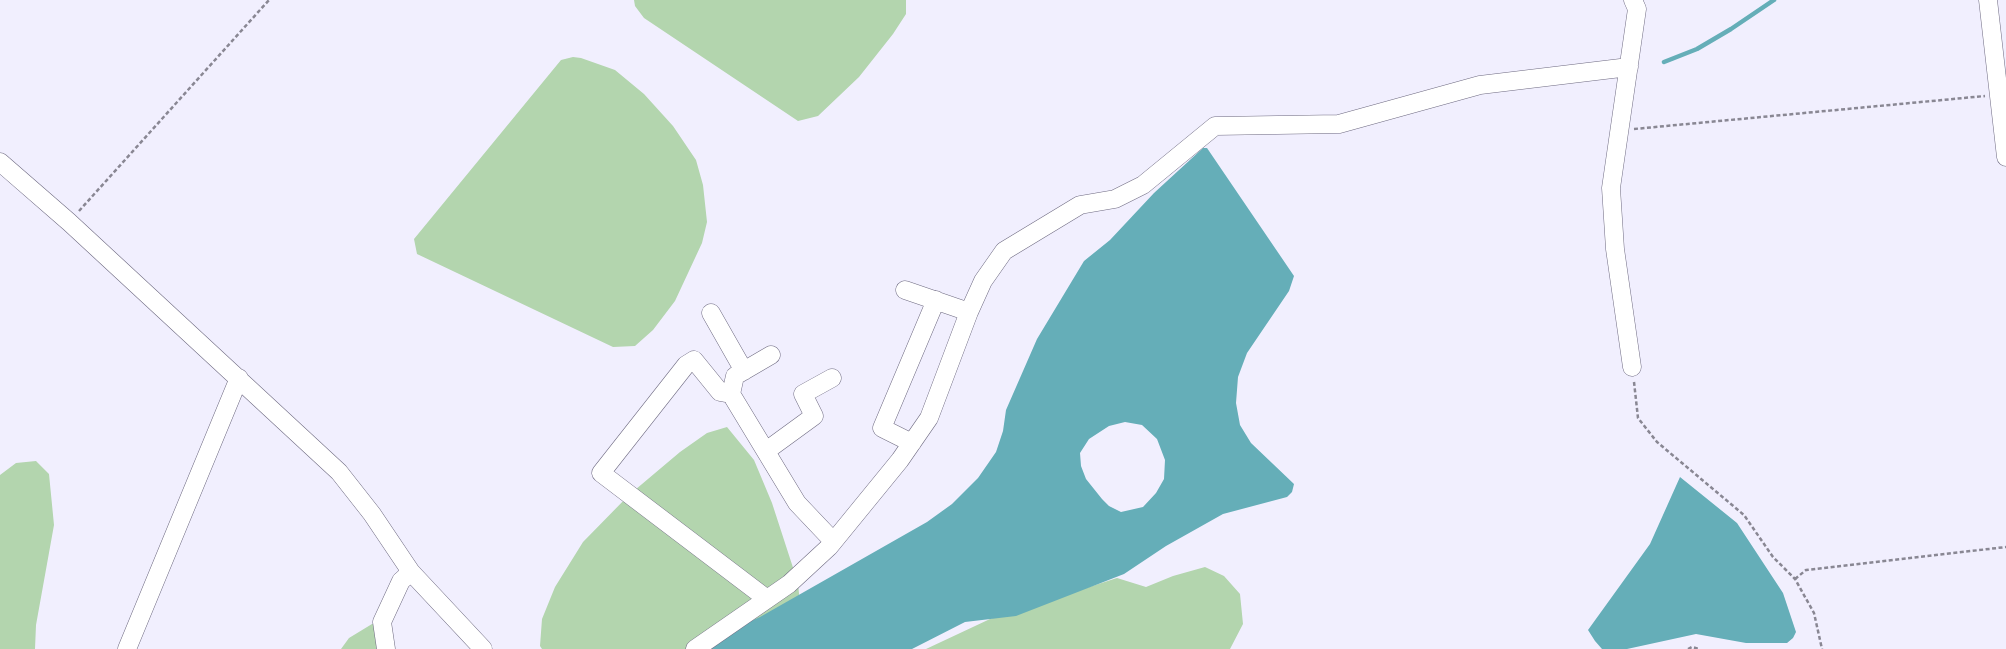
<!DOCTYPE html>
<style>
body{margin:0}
canvas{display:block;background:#f1effe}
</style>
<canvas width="2006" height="649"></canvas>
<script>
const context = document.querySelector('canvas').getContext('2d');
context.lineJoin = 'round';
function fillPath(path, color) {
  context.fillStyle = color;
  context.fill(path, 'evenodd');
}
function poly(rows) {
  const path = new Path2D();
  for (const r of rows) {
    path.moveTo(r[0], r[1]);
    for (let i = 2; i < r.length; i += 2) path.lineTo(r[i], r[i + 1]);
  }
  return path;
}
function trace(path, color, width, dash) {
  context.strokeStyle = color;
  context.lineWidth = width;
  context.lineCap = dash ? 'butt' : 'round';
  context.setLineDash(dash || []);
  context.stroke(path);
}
fillPath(poly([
 [634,0,906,0,906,14,893,34,859,77,818,116,798,121,644,18,635,6],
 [573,57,581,58,615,70,644,94,673,126,696,160,703,185,707,222,702,243,675,301,653,330,635,346,613,347,417,254,414,239,561,60],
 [727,427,754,460,772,503,798,583,802,626,781,649,542,649,540,646,542,619,555,587,583,542,629,495,680,452,707,433],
 [36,461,49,474,54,525,36,625,35,649,0,649,0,475,16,463],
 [1205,567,1224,576,1240,594,1243,624,1230,649,926,649,990,619,1117,578,1146,587,1173,576],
 [372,624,389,627,394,649,341,649,349,638]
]), '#b3d5ae');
fillPath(poly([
 [1203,148,1207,148,1294,276,1289,291,1247,353,1238,377,1236,403,1240,425,1251,443,1294,484,1292,492,1287,497,1223,514,1166,546,1124,574,1016,616,965,622,912,649,706,649,736,628,760,617,927,522,952,504,978,478,996,452,1003,431,1006,410,1037,339,1084,261,1110,240,1154,193],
 [1125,422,1142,425,1157,439,1165,460,1164,479,1156,493,1143,507,1121,512,1109,506,1102,499,1086,479,1081,466,1080,453,1089,439,1109,426],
 [1680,477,1737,523,1783,593,1796,632,1793,638,1787,643,1746,643,1696,634,1627,649,1602,649,1595,641,1588,630,1650,544]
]), '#65aeb8');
trace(poly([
 [1664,62,1697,49,1731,29,1774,0]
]), '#65aeb8', 4.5);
const minor = poly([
 [1988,0,2006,157],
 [0,162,69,222,339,472,372,514,411,572,483,649],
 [905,290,969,312],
 [711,313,744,371],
 [771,355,735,376,731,394,797,503,833,541],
 [1632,367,1615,249,1611,188,1637,9,1633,0],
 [731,394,720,392,694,360,686,365,601,473,767,599],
 [912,443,882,428,936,300],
 [766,451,814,416,803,394,832,378],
 [127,649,239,378],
 [386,649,382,622,401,581,411,572],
 [695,649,789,584,829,547,900,460,929,418,969,312,983,281,1004,251,1080,205,1115,199,1143,185,1215,126,1339,124,1480,85,1629,67]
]);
trace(minor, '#6e6a81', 19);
trace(poly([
 [1634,129,1985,96],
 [79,211,269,0],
 [1634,382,1638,418,1657,442,1744,515,1773,557,1795,579,1814,613,1822,649],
 [1795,579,1806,570,2006,547],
 [1688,649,1692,647,1699,649]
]), '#898793', 2.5, [4, 2.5]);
trace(minor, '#fff', 18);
</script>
